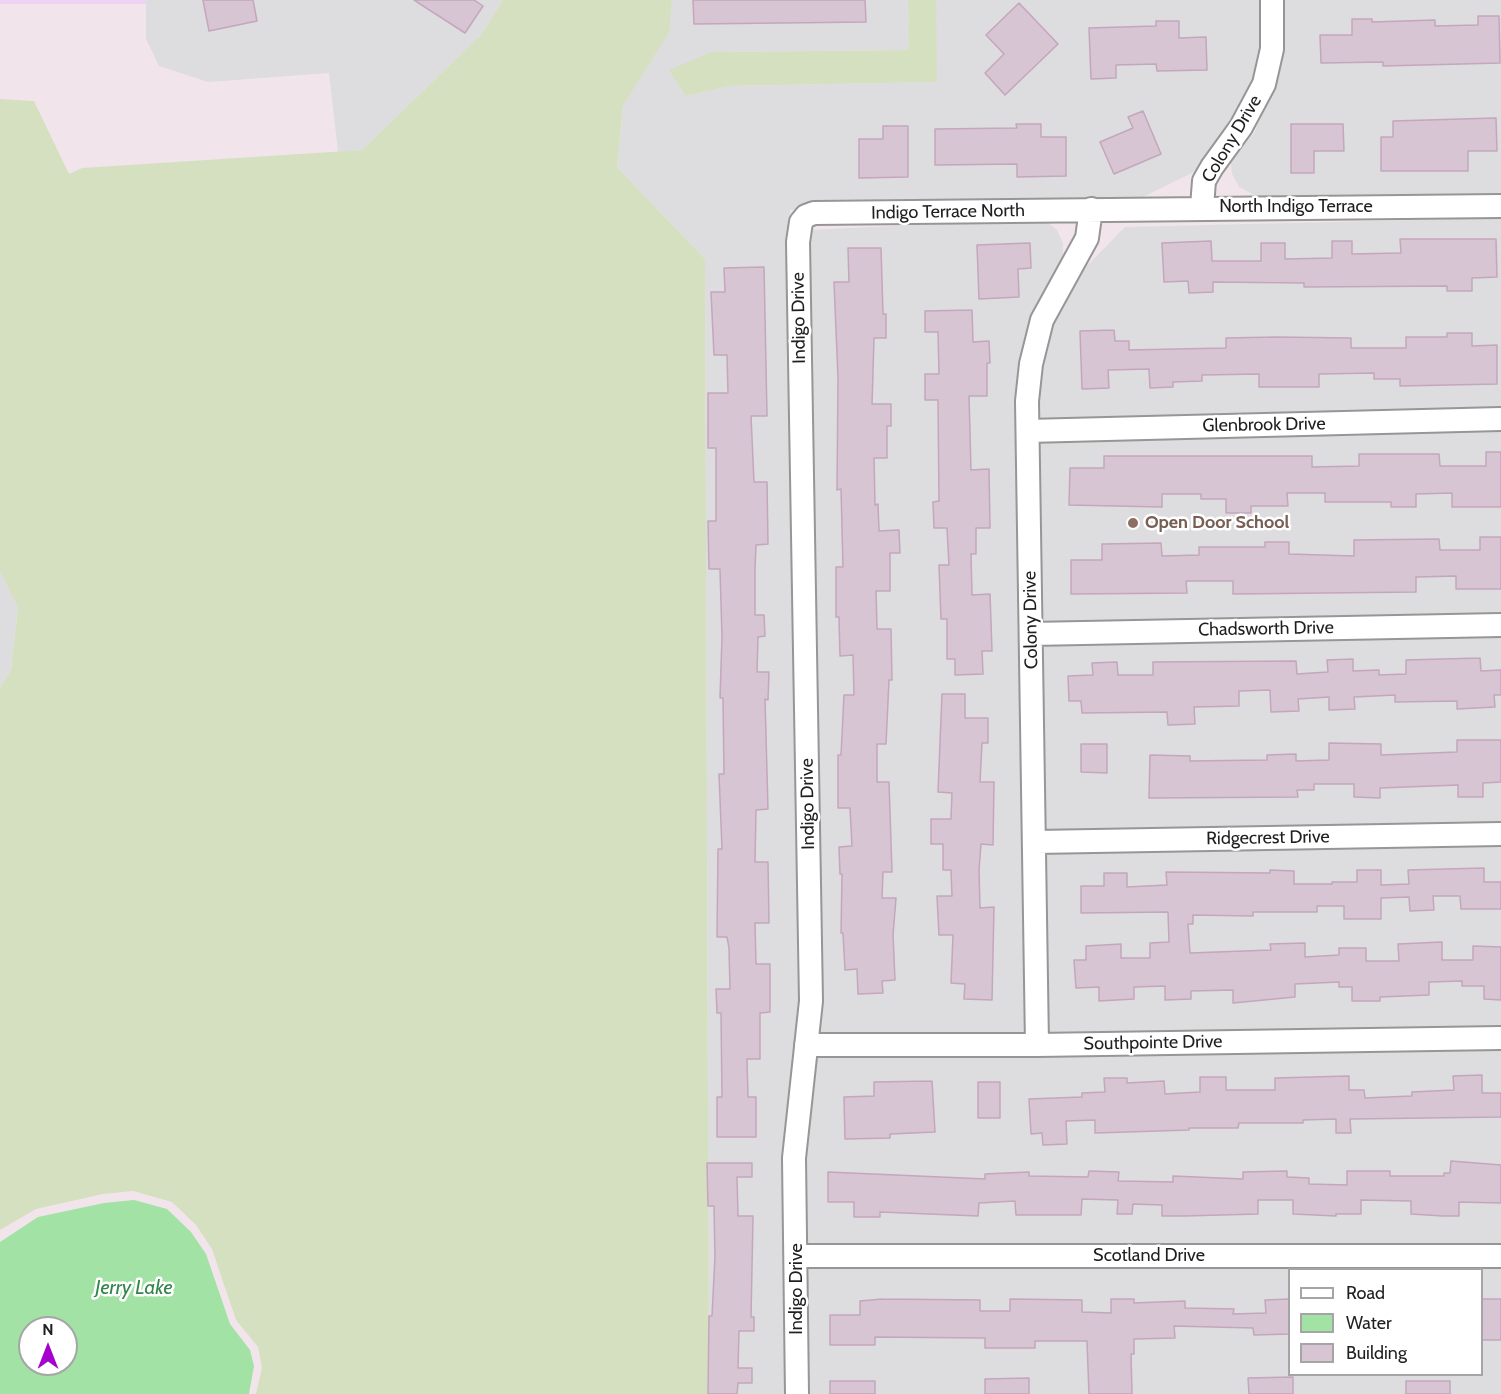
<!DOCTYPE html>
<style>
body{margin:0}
#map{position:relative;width:1501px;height:1394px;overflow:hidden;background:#f1e5eb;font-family:Cabin,sans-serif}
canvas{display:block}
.legend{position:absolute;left:1288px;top:1268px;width:195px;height:108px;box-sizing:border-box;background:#fff;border:2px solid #a5a5a5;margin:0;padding:8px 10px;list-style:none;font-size:18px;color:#1f1f1f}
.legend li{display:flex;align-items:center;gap:12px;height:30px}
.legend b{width:30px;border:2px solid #a5a5a5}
.north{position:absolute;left:18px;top:1316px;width:60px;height:60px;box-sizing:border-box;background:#fff;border:2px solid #a5a5a5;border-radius:50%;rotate:0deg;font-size:16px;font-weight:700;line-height:24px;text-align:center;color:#1f1f1f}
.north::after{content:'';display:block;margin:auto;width:21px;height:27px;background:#a600cf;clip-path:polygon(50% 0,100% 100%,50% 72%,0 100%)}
</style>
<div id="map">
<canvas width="1501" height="1394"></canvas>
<ul class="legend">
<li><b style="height:8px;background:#fff"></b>Road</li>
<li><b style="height:16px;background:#a2e2a4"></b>Water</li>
<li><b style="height:16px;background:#d8c5d3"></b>Building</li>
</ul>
<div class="north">N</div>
</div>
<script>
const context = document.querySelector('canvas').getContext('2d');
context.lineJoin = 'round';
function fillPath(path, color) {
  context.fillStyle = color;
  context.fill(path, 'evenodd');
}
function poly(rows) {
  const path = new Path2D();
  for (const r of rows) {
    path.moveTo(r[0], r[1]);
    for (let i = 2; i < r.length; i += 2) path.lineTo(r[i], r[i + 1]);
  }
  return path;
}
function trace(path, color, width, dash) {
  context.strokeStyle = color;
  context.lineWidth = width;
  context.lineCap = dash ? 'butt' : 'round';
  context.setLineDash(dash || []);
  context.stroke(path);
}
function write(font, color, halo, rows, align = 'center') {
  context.font = font + ' Cabin,sans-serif';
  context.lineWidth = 5;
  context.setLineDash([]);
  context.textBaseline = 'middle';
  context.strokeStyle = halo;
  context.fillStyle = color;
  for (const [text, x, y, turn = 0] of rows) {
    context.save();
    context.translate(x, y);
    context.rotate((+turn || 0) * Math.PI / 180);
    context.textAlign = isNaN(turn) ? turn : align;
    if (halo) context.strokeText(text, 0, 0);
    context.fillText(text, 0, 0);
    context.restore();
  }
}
fillPath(poly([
 [146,0,503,0,481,35,362,150,338,152,329,73,208,82,159,66,146,39],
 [672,0,908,0,910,50,712,52,686,96,729,86,936,82,936,0,1263,0,1263,48,1256,80,1239,123,1196,171,1143,197,848,203,790,210,802,1001,788,1394,709,1394,705,259,617,167,623,106,668,32],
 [1280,0,1501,0,1501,196,1258,197,1239,187,1232,174,1231,162,1254,133,1273,88],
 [1501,218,1501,409,1037,420,1040,366,1050,324,1075,278,1125,227],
 [1044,219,1057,230,1063,243,1063,254,1060,266,1035,315,1028,1035,816,1035,809,230],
 [1501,429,1501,615,1040,623,1037,441],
 [0,571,18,606,11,670,0,688],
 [1501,635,1501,824,1045,831,1040,643],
 [1501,844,1501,1028,1046,1035,1045,851],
 [1501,1048,1501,1246,806,1246,803,1158,814,1055],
 [806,1267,1501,1267,1501,1394,806,1394],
 [1290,1270,1482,1270,1482,1374,1290,1374]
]), '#dddcde');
fillPath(poly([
 [0,0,146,0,146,4,0,4]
]), '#eed3f3');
fillPath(poly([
 [503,0,672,0,669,32,623,106,617,167,705,259,709,1394,256,1394,262,1368,258,1347,236,1320,212,1249,196,1225,172,1202,133,1191,103,1194,36,1209,0,1230,0,688,11,670,18,607,0,571,0,99,34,101,69,174,82,168,362,150,481,35],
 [908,0,936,0,937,82,729,86,686,96,669,70,712,52,909,50]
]), '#d5e0c1');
fillPath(poly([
 [134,1200,167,1209,191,1232,206,1254,230,1324,250,1350,254,1366,249,1394,0,1394,0,1242,38,1217,104,1203],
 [30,1328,66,1328,66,1364,30,1364]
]), '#a2e2a4');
const building = poly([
 [203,0,253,0,257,21,209,31,203,0],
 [414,0,474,0,483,6,465,33,414,0],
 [693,0,865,0,866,22,694,24,693,0],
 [1019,3,1058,44,1005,95,985,73,1004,54,986,35,1019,3],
 [1478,16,1499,16,1500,63,1383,66,1383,62,1321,63,1320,35,1352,35,1352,19,1372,19,1372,22,1435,20,1435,26,1478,25,1478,16],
 [1156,21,1179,21,1179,38,1206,37,1207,70,1157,71,1156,64,1116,65,1116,78,1091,79,1089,28,1156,26,1156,21],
 [1143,111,1161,154,1114,174,1100,142,1133,128,1128,117,1143,111],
 [1496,118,1497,151,1468,151,1468,171,1381,171,1381,137,1393,137,1393,121,1496,118],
 [1016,124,1041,124,1041,137,1066,137,1066,176,1017,177,1017,164,935,165,935,129,1017,128,1016,124],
 [1291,124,1343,124,1344,151,1314,151,1314,173,1291,173,1291,124],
 [883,126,908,126,908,177,859,178,859,139,883,139,883,126],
 [1400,239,1496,239,1497,277,1472,278,1472,291,1447,291,1447,286,1304,287,1304,283,1213,282,1213,292,1189,293,1188,281,1164,282,1162,243,1211,241,1212,261,1261,261,1261,243,1285,243,1285,259,1332,258,1332,241,1352,241,1352,254,1401,253,1400,239],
 [1030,243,1031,268,1018,269,1019,297,979,299,977,245,1030,243],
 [848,248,881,248,883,314,886,314,886,338,874,338,872,404,891,404,891,426,887,426,887,458,874,458,875,505,878,504,879,531,899,530,900,553,890,553,890,591,876,591,877,629,891,629,892,680,889,680,886,744,877,744,877,782,889,782,892,872,883,872,882,898,896,898,893,935,895,980,882,981,883,993,858,994,857,969,845,970,843,933,841,933,842,874,840,874,839,847,852,846,850,808,838,808,838,755,841,755,844,695,854,695,853,655,840,656,839,617,836,617,836,567,843,567,841,489,837,490,838,378,834,282,849,282,848,248],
 [764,267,767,416,751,416,754,482,767,482,768,544,756,545,755,568,755,615,764,615,765,636,758,637,757,672,769,672,768,700,765,699,768,809,756,810,755,862,768,862,769,923,755,923,756,964,770,964,770,1012,760,1013,760,1059,747,1059,748,1097,756,1097,756,1137,717,1137,717,1097,722,1097,721,1013,717,1013,716,989,730,989,729,948,727,937,717,937,718,849,722,849,719,774,724,774,723,698,720,698,722,637,720,569,709,569,708,521,716,521,716,448,708,448,708,393,728,393,727,355,714,355,711,292,725,292,724,268,764,267],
 [972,310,973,342,989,341,990,363,987,363,987,396,969,396,971,470,989,469,990,528,976,528,976,554,971,554,972,595,990,594,992,651,982,651,983,674,955,675,955,659,947,659,947,619,941,619,939,565,949,565,947,528,934,528,933,502,939,501,938,400,925,400,925,374,939,374,938,332,925,332,925,311,972,310],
 [1114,330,1115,341,1129,341,1129,350,1226,348,1226,338,1277,337,1351,338,1351,348,1406,348,1406,337,1447,337,1447,333,1472,333,1472,346,1497,345,1497,384,1400,386,1400,379,1374,379,1374,373,1319,374,1319,387,1259,387,1259,374,1202,375,1202,381,1173,382,1173,387,1150,388,1149,369,1108,370,1109,388,1082,389,1080,331,1114,330],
 [1486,452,1501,452,1501,507,1452,507,1452,493,1416,494,1416,507,1391,507,1391,502,1325,502,1325,493,1287,493,1288,506,1251,506,1251,513,1226,513,1226,499,1201,499,1201,494,1162,494,1162,507,1069,505,1070,468,1104,468,1104,456,1312,456,1312,467,1359,466,1359,454,1439,454,1440,466,1486,466,1486,452],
 [1480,537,1501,537,1501,589,1456,589,1456,576,1416,577,1416,592,1233,594,1233,581,1186,581,1187,593,1071,594,1071,560,1102,560,1102,544,1161,543,1162,556,1199,555,1199,547,1265,547,1265,542,1289,542,1289,554,1354,556,1354,540,1439,539,1440,550,1480,550,1480,537],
 [1480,658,1481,671,1501,670,1501,695,1494,695,1495,707,1457,709,1457,701,1395,702,1395,695,1354,697,1355,709,1329,710,1329,697,1298,699,1299,711,1271,712,1270,690,1239,691,1239,706,1194,707,1195,724,1168,725,1167,712,1082,713,1081,701,1069,701,1068,676,1093,675,1092,663,1117,662,1118,675,1153,675,1153,662,1296,661,1297,674,1328,672,1327,660,1353,659,1353,671,1379,670,1379,675,1406,674,1406,660,1480,658],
 [942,694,965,694,965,718,988,718,988,743,982,743,980,782,994,782,993,845,981,844,979,870,980,908,994,907,992,1000,964,999,965,984,951,983,953,935,939,935,937,896,952,896,951,870,943,870,943,844,931,844,931,819,951,819,952,793,938,792,942,694],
 [1457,740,1501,740,1501,782,1483,783,1483,797,1458,797,1458,785,1380,788,1380,798,1354,797,1354,784,1314,784,1314,790,1297,790,1298,797,1149,798,1150,755,1190,756,1190,761,1267,760,1267,755,1296,754,1296,761,1329,760,1329,743,1381,744,1381,755,1457,752,1457,740],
 [1081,744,1107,744,1107,773,1081,772,1081,744],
 [1484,868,1484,882,1501,882,1501,909,1461,909,1460,896,1433,896,1434,910,1410,911,1409,897,1381,898,1381,919,1344,919,1344,906,1317,906,1317,912,1253,912,1253,916,1193,915,1193,924,1188,924,1190,953,1271,950,1270,944,1305,943,1305,957,1339,955,1339,948,1366,948,1366,961,1399,961,1398,944,1442,942,1442,960,1473,960,1473,946,1501,947,1501,1000,1484,999,1484,986,1462,986,1462,981,1429,982,1429,995,1380,997,1380,1001,1352,1001,1352,987,1339,987,1339,982,1295,984,1295,997,1233,1003,1233,990,1191,991,1191,999,1165,1000,1165,986,1134,987,1134,999,1099,1001,1099,987,1076,988,1074,960,1086,960,1086,946,1121,944,1121,958,1150,958,1150,943,1169,942,1168,912,1081,913,1081,886,1104,886,1104,873,1127,873,1127,887,1167,885,1166,872,1270,873,1270,870,1294,871,1294,884,1332,884,1332,882,1357,882,1357,870,1381,870,1381,885,1409,884,1408,870,1484,868],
 [1482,1075,1482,1093,1501,1093,1501,1117,1350,1119,1351,1133,1336,1133,1336,1119,1303,1120,1303,1123,1239,1123,1238,1128,1189,1128,1189,1130,1095,1133,1095,1120,1066,1121,1067,1144,1043,1145,1042,1133,1031,1134,1029,1099,1082,1097,1082,1093,1105,1092,1104,1078,1127,1078,1127,1083,1164,1081,1165,1094,1200,1092,1200,1077,1226,1077,1226,1090,1275,1090,1275,1078,1349,1076,1349,1090,1364,1090,1365,1098,1412,1096,1412,1092,1454,1090,1453,1076,1482,1075],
 [932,1081,935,1132,890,1134,890,1138,845,1139,844,1097,874,1096,874,1082,932,1081],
 [978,1082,1000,1082,1000,1118,978,1118,978,1082],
 [1451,1161,1501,1165,1501,1203,1459,1202,1459,1216,1443,1216,1411,1214,1411,1201,1361,1200,1361,1214,1336,1214,1336,1216,1293,1214,1293,1200,1258,1200,1258,1214,1184,1216,1162,1216,1162,1205,1133,1204,1132,1214,1117,1214,1118,1200,1082,1199,1081,1215,1016,1215,1015,1201,979,1203,978,1216,880,1212,880,1217,854,1217,854,1202,828,1202,828,1172,985,1179,985,1174,1029,1172,1029,1176,1088,1177,1089,1171,1119,1172,1118,1181,1173,1182,1173,1176,1243,1179,1243,1172,1287,1171,1287,1177,1309,1178,1309,1184,1347,1185,1347,1171,1390,1171,1390,1176,1444,1176,1444,1173,1450,1173,1451,1161],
 [707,1163,752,1163,752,1177,737,1177,738,1216,753,1216,751,1317,754,1317,754,1331,739,1331,738,1368,752,1368,752,1383,738,1383,737,1394,708,1394,709,1316,712,1316,715,1257,714,1206,708,1206,707,1163],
 [882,1299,980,1300,980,1311,1010,1311,1010,1299,1082,1300,1082,1312,1111,1313,1111,1299,1134,1299,1134,1303,1185,1301,1185,1308,1234,1309,1233,1314,1266,1313,1265,1300,1290,1299,1290,1334,1254,1335,1253,1328,1174,1326,1175,1338,1134,1339,1134,1354,1131,1354,1132,1394,1089,1394,1087,1341,1035,1341,1035,1348,985,1348,985,1338,875,1337,875,1345,830,1345,830,1315,860,1315,860,1301,882,1299],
 [1482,1299,1501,1299,1501,1340,1482,1340,1482,1299],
 [1293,1377,1293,1394,1249,1394,1248,1378,1293,1377],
 [1029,1378,1029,1394,985,1394,985,1379,1029,1378],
 [830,1381,875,1381,875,1394,830,1394,830,1381],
 [1406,1381,1450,1381,1450,1394,1406,1394,1406,1381]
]);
fillPath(building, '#d8c5d3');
trace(building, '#c4a6bd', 1.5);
const minor = poly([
 [1202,207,1204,181,1212,167,1241,127,1264,84,1272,49,1272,0],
 [1028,431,1501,419],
 [1031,634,1501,625],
 [1036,842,1501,834],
 [806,1045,1037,1045,1501,1038],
 [1037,1045,1027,401,1031,364,1042,320,1087,238,1091,209],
 [797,1256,1501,1256],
 [797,1394,794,1158,811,1001,798,242,801,222,806,216,814,213,1501,206]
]);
trace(minor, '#969696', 26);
trace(minor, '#fff', 22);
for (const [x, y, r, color] of [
 [1133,523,6,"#8d6e63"]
]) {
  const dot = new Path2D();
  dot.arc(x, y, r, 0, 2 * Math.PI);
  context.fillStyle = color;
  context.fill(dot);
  trace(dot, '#fff', 2);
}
write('18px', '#1f1f1f', '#fff', [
 ["Colony Drive",1232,139,-59],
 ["North Indigo Terrace",1296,207],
 ["Indigo Terrace North",948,212,-1],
 ["Indigo Drive",799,318,-91],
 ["Glenbrook Drive",1264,425,-1],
 ["Colony Drive",1031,620,-91],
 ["Chadsworth Drive",1266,629,-1],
 ["Indigo Drive",808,804,-91],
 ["Ridgecrest Drive",1268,838,-1],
 ["Southpointe Drive",1153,1043,-1],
 ["Scotland Drive",1149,1256],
 ["Indigo Drive",797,1289,-90]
]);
write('bold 18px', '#785e54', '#fff', [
 ["Open Door School",1145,523]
], 'left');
write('italic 20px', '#34854c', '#fff', [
 ["Jerry Lake",134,1288]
]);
</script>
